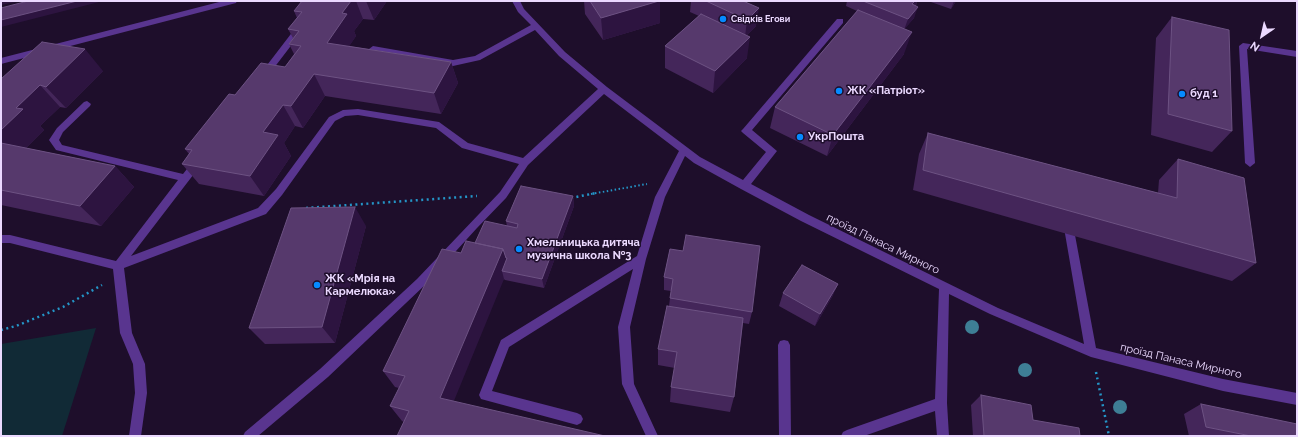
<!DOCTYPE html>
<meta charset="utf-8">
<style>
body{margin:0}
#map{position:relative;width:1298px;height:437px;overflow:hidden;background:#1e0e2b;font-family:Raleway,sans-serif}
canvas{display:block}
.frame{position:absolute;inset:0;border:2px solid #ebd9ff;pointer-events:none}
.north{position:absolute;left:1242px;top:16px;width:40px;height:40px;-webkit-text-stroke:3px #1e0e2b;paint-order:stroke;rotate:214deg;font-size:11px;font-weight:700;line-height:16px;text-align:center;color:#ebd9ff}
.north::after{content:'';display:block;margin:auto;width:14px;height:18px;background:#ebd9ff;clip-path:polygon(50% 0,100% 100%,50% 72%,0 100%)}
</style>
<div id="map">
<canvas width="1298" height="437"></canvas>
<div class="frame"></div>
<div class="north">N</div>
</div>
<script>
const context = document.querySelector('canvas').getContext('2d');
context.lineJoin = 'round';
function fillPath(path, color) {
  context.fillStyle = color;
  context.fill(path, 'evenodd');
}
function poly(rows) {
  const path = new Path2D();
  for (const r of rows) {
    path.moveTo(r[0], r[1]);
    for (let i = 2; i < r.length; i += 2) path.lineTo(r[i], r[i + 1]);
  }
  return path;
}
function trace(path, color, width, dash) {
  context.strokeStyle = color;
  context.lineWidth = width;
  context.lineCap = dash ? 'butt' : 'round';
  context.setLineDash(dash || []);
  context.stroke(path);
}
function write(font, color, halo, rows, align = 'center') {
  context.font = font + ' Raleway,sans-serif';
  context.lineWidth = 3;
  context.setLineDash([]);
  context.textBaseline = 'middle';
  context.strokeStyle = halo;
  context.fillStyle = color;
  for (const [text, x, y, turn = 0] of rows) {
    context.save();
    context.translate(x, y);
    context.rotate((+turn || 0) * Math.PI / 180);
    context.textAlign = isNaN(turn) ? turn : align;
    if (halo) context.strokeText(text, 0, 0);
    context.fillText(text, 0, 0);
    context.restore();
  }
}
fillPath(poly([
 [96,328,62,436,1,436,1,344]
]), '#112a36');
trace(poly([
 [591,194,647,184]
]), '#2495c7', 2, [1.5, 2.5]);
trace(poly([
 [571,198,596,193],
 [306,208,477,196],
 [1,330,16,326,63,307,102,285],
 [1096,372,1109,436]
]), '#2495c7', 2.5, [2, 3.5]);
fillPath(poly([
 [223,1,237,1,236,3,1,64,1,58,223,1],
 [512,1,520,1,524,9,565,52,607,87,700,157,743,180,766,152,743,133,741,131,743,129,837,19,843,19,843,23,752,130,777,151,751,184,809,215,998,308,1084,344,1063,222,1064,219,1072,219,1096,348,1223,379,1297,393,1297,405,1223,391,1091,357,990,314,949,294,947,403,949,436,937,436,935,411,864,436,841,436,843,432,847,430,935,399,939,289,801,221,741,189,694,163,685,156,665,197,646,259,630,327,634,384,658,436,646,436,622,384,618,327,633,269,509,347,492,391,577,413,581,415,583,419,581,423,577,425,481,399,479,395,501,340,637,256,655,197,679,151,604,94,528,165,506,198,477,228,425,285,328,377,258,436,243,436,245,432,320,369,417,279,500,192,519,164,462,148,436,128,358,115,345,116,335,121,282,195,266,214,124,268,132,333,145,364,147,393,141,436,129,436,135,393,133,364,120,333,113,269,10,243,1,243,1,235,10,235,116,261,178,180,56,150,49,140,57,128,84,102,87,101,91,104,90,106,63,132,59,140,62,145,183,174,194,160,200,160,202,163,200,166,131,256,258,208,276,189,329,117,343,110,358,109,439,122,468,143,523,158,598,89,559,56,535,30,480,60,453,66,373,52,369,49,373,46,453,60,475,56,531,25,518,12,512,1],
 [300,25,303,26,303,30,267,77,261,77,260,75,261,73,297,26,300,25],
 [1243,43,1297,51,1297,57,1247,49,1255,163,1250,167,1245,163,1239,46,1243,43],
 [784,340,788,341,790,345,791,436,779,436,778,345,780,341,784,340]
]), '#59358f');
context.fillStyle = '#3e7e95';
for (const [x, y] of [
 [972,327],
 [1025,370],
 [1120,407]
]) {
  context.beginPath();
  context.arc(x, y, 7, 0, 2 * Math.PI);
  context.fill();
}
fillPath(poly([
 [302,1,387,1,374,20,363,19,354,31,356,36,349,46,451,62,458,83,441,114,325,96,303,128,295,126,284,143,291,156,264,196,199,184,182,164,189,154,185,149,235,95,285,67,294,54,289,44,293,38,288,29,297,18,294,11],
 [584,1,660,1,660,23,603,40,585,14],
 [691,1,743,1,756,26,747,35,747,58,713,93,665,68,665,46,699,16,690,12],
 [847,1,917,1,916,6,914,18,904,29,904,54,827,156,770,128,775,107,857,11,846,6],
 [928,1,956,1,951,9],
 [1172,17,1232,131,1212,152,1151,135,1156,38],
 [103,71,66,108,60,107,40,126,44,130,26,148,115,166,134,187,101,226,1,205,1,79],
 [928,133,1158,193,1159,180,1178,159,1256,263,1232,281,913,190,919,154],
 [573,196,574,206,544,288,505,280,504,279,404,422,402,421,390,406,399,388,395,387,383,371,461,253,475,243,507,226,506,221],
 [366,226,335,343,265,344,249,328],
 [670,249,752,312,749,324,743,323,734,397,730,412,670,402,671,387,675,368,658,365,658,349,669,306,670,298,671,291,664,290,664,277],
 [838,284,832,297,815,326,779,306,783,293],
 [981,395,1033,420,1080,436,973,436,971,405],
 [1201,404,1297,436,1189,436,1184,414]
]), '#44265a');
fillPath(poly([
 [1,1,20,1,1,5],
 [77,1,103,1,1,27,1,20],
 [351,1,356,1,363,19,354,31,356,36,337,65,327,43,342,13],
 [366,1,387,1,374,20],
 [659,1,660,1,660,23,603,40,601,18],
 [915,1,917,1,915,7,912,4],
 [954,1,956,1,951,9],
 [918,7,914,18,904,30,908,19],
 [759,8,756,26,745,37,747,20],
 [912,32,904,54,827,156,833,135],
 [750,37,747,58,713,93,715,71],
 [85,49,103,71,66,108,46,87],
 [451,62,458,83,441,114,434,93],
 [314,74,325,96,303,128,291,106],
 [40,85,60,107,40,126,44,130,12,162,1,152,1,130,16,108],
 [283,105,295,126,284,143,291,156,264,196,250,176,263,132],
 [115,166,134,187,101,226,80,206],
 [573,196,574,206,544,288,542,279],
 [355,207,366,226,335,343,322,327],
 [503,249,509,268,502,271,504,279,449,413,440,398],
 [838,284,832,297,815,326,820,314]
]), '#2d1440');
const building = poly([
 [28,1,77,1,1,20,1,8,28,1],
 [302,1,351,1,342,13,347,14,327,43,451,62,434,93,314,74,291,106,283,105,263,132,278,135,250,176,182,164,192,150,185,149,229,94,235,95,261,63,285,67,301,46,289,44,299,31,288,29,302,12,294,11,302,1],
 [590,1,659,1,601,18,590,1],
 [706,1,743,1,759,8,747,20,706,1],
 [863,1,915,1,912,4,918,7,908,19,863,1],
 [858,10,912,32,833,135,775,107,858,10],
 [701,14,750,37,715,71,665,46,701,14],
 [1172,17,1229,30,1232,131,1168,114,1172,17],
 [42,42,85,49,46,87,40,85,16,108,23,109,1,130,1,79,42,42],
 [928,133,1177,198,1178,159,1244,178,1256,263,923,170,928,133],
 [1,143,115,166,80,206,1,190,1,143],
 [521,186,573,196,542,279,502,271,507,258,506,258,503,249,475,243,485,221,517,228,518,224,506,221,521,186],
 [355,207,322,327,249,328,291,208,355,207],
 [686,235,760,246,752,312,670,298,673,279,664,277,670,249,683,251,686,235],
 [466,241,503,249,440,398,605,436,397,436,409,411,390,406,405,376,383,371,442,249,461,253,466,241],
 [802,265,838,284,820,314,783,293,802,265],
 [667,306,743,318,734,397,671,387,677,352,658,349,667,306],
 [981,395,1031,405,1033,420,1079,428,1080,436,984,436,981,395],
 [1201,404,1297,424,1297,436,1251,436,1206,427,1201,404]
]);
fillPath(building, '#56396c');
trace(building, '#6d5283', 1);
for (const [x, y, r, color] of [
 [723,19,4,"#058aff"],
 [839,91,4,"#058aff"],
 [1182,94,4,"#058aff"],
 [800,137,4,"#058aff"],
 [519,249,4,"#058aff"],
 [317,285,4,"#058aff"]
]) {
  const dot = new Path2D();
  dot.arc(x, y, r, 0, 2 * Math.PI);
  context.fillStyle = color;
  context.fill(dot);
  trace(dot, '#1e0e2b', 1.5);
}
write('bold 9px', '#ebd9ff', '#1e0e2b', [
 ["Свідків Егови",731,19]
], 'left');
write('bold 11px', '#ebd9ff', '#1e0e2b', [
 ["ЖК «Патріот»",847,91],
 ["буд 1",1190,94],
 ["УкрПошта",808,137],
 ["Хмельницька дитяча",527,243],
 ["музична школа №3",527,256],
 ["ЖК «Мрія на",325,279],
 ["Кармелюка»",325,292]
], 'left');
write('11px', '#ebd9ff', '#1e0e2b', [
 ["проїзд Панаса Мирного",883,244,26],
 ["проїзд Панаса Мирного",1181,361,13]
]);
</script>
